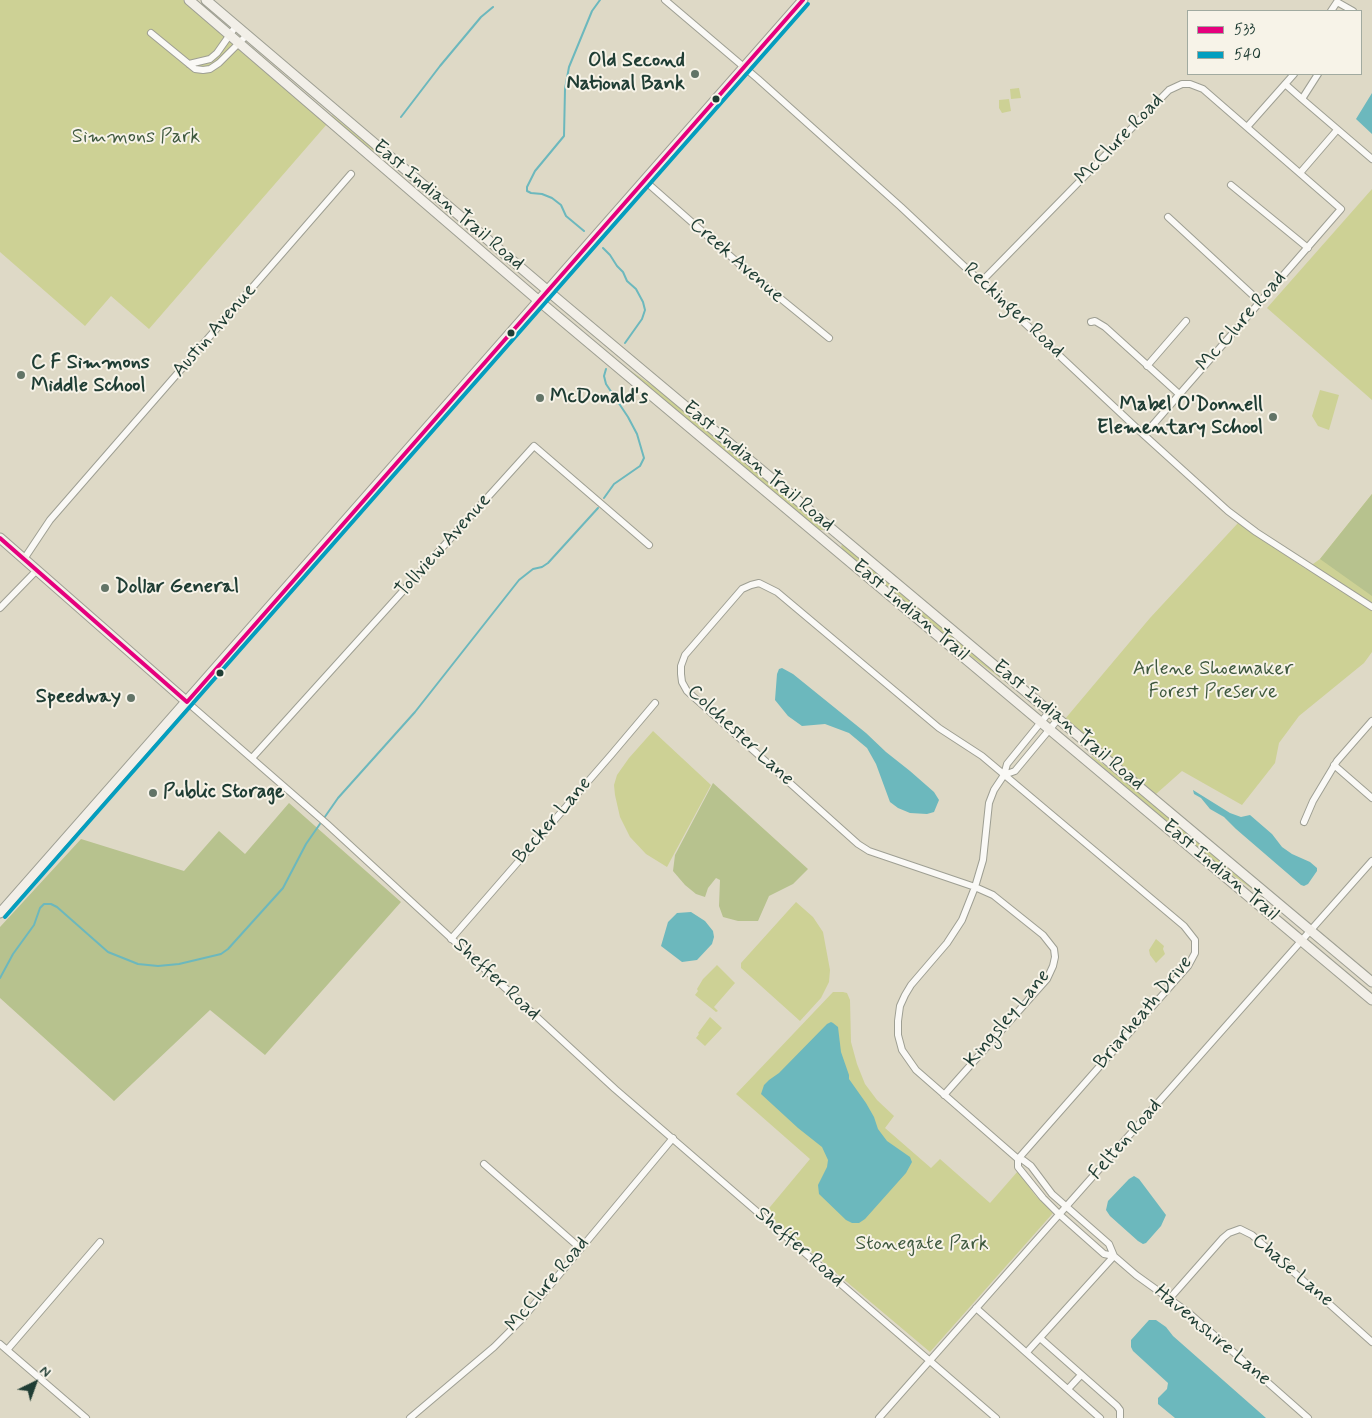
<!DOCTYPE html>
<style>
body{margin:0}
#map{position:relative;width:1372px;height:1418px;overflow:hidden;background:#ded9c6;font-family:Mynerve,sans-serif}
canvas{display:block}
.legend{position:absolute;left:1187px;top:10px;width:175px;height:65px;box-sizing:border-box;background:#f7f3e8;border:1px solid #a1aaa0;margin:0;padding:6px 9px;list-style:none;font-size:15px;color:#1f3d34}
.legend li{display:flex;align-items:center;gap:10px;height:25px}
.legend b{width:25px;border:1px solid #a1aaa0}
.north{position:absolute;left:10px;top:1358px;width:50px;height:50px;-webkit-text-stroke:4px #f7f3e8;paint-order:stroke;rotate:42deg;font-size:14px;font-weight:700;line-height:20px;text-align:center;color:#1f3d34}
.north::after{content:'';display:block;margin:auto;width:18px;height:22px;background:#1f3d34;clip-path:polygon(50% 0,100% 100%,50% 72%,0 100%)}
</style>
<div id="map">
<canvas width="1372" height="1418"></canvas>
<ul class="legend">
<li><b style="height:6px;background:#e5007d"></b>533</li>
<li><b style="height:6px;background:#039ebf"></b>540</li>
</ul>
<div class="north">N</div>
</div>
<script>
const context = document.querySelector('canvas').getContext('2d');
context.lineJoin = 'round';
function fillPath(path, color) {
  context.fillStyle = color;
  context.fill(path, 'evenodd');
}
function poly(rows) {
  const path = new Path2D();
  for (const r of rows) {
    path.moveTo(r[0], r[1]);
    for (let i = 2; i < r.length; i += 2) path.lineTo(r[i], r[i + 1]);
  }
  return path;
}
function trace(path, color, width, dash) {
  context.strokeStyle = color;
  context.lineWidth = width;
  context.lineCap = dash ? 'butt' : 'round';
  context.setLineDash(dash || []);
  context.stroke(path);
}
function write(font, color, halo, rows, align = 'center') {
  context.font = font + ' Mynerve,sans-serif';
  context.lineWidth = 4;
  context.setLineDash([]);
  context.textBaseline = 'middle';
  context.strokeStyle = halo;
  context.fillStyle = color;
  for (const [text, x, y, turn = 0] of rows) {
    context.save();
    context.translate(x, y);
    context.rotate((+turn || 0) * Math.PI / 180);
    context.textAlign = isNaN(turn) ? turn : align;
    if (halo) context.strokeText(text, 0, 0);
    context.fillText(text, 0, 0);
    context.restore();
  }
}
fillPath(poly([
 [0,0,183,0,327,124,149,329,111,296,85,326,0,252],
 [1019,88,1021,98,1011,99,1010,89],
 [1009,99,1011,111,1002,113,999,108,999,100],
 [332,115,376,151,381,157,331,117],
 [1372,189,1372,400,1267,308],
 [628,369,665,394,823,526,823,530,819,530,627,370],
 [1320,390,1339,395,1329,430,1318,426,1312,416],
 [1372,494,1372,652,1364,663,1299,716,1279,743,1275,763,1242,805,1182,771,1156,794,1065,719,1150,618,1238,523,1306,569,1320,559],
 [843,544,1008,681,1007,683,968,654,842,549,841,546],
 [653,731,711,785,667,867,646,854,630,837,620,817,615,795,614,785,617,775,629,758],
 [1092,756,1133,786,1260,892,1259,894,1220,866,1091,757],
 [796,902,813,917,823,932,830,970,829,982,821,998,800,1021,741,968,741,963],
 [1156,939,1164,946,1163,949,1165,954,1156,963,1150,955,1149,950],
 [717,965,735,983,714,1007,718,1011,716,1012,695,995,698,991,697,989,703,979],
 [833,992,843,992,847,993,850,1000,851,1042,857,1064,865,1084,877,1100,894,1116,885,1128,931,1168,940,1159,990,1203,1018,1171,1035,1195,1053,1213,930,1352,765,1213,810,1159,736,1094],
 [710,1017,722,1028,705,1046,696,1038,699,1034,698,1033]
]), '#cdd195');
fillPath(poly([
 [1372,494,1372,596,1320,559],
 [713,783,808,869,793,884,769,896,758,921,738,921,723,917,719,906,720,880,716,878,708,888,705,897,696,894,685,885,673,871,675,855],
 [289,803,401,902,265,1055,210,1010,114,1101,0,998,0,927,81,839,184,871,219,831,245,854]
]), '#b7c28e');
fillPath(poly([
 [1372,93,1372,134,1356,119],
 [782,668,793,674,866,733,886,752,910,771,934,792,939,800,934,812,927,814,910,813,898,808,890,802,876,764,867,748,849,733,825,724,802,726,788,716,775,700,777,674,779,669],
 [1193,790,1230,813,1241,817,1250,815,1272,834,1282,847,1292,854,1310,862,1317,868,1317,871,1308,884,1304,886,1301,885,1236,829,1224,817,1210,809,1201,798,1194,794],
 [691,912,705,921,713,931,714,937,712,944,697,960,682,962,661,946,668,922,677,913],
 [831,1022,833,1023,838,1027,841,1052,849,1075,849,1079,866,1103,874,1117,878,1129,887,1141,910,1157,912,1162,906,1173,865,1219,859,1223,852,1223,846,1220,819,1194,818,1185,827,1167,828,1160,822,1147,798,1128,761,1094,764,1085,769,1080,779,1073,827,1024],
 [1134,1176,1139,1179,1166,1215,1161,1226,1146,1243,1143,1244,1138,1241,1110,1216,1106,1210,1108,1201,1129,1179],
 [1149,1320,1156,1320,1166,1327,1173,1336,1266,1418,1175,1418,1158,1404,1158,1398,1167,1389,1168,1383,1133,1351,1131,1347,1131,1340]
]), '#6cb8bd');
trace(poly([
 [401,117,440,66,481,17,493,7],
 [584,231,566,216,561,205,552,198,542,194,531,193,527,191,527,187,535,171,564,136,565,89,569,67,592,11,600,0],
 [603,248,610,255,617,266,623,272,627,281,636,289,643,302,645,310,642,319,625,343],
 [604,498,614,484,640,466,644,458,637,434,628,417,606,384,604,376,606,369],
 [0,978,13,954,34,925,40,908,44,904,51,904,57,907,108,952,138,964,158,966,179,964,221,954,228,949,283,888,306,844,338,798,415,712,519,580,533,569,542,567,548,563,598,508]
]), '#6cb8bd', 2);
const street = poly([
 [665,0,758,79,901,207,1144,435,1228,511,1256,532,1372,607],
 [1331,11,1337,2,1353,11],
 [151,33,195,69,203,70,210,69,219,63,247,35],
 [189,64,210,59,217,53,236,26],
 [1318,74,1302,99,1372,159],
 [1285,84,1302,99],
 [1247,127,1294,74],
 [1300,173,1337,130],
 [645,181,753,276,829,338],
 [1231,185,1308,248],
 [1168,217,1259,301],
 [981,282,1169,90,1182,84,1190,84,1203,89,1341,209,1144,435],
 [1091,322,1095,321,1105,327,1179,394],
 [1147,366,1186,321],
 [24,559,50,520,351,174],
 [0,608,37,570],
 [187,702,327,824,615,1089,996,1418],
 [1050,711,1007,764,1004,775,994,790,989,803,983,860,975,887,962,920,947,943,911,985,905,995,900,1006,898,1021,898,1035,902,1050,916,1070,1018,1159,1023,1160,1031,1166,1052,1194,1109,1244,1114,1256,1136,1275,1189,1313,1308,1418],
 [252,758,534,446,649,545],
 [1334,765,1372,798],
 [1004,775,1015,771,1059,718],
 [1304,822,1313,801,1337,761,1372,721],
 [451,939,611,755,655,703],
 [944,1095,1047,979,1053,966,1055,957,1054,949,1043,935,993,895,975,887,869,851,858,844,687,691,682,682,681,674,681,666,685,655,742,589,751,585,759,583,777,592,939,728,982,756,1184,926,1195,940,1195,953,1188,966,1018,1159],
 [1018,1159,1018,1167,1043,1198,1060,1215,1104,1254,1114,1256],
 [484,1164,580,1248],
 [1170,1298,1223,1238,1229,1233,1240,1229,1252,1235,1372,1342],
 [976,1308,1100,1418],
 [1040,1338,1117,1406,1120,1410,1120,1418],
 [0,1344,86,1418],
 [7,1350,100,1242],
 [1027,1352,1114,1256],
 [1068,1389,1081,1375],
 [410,1418,494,1347,522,1319,673,1138],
 [879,1418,1372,861]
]);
const secondary = poly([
 [189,0,539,301,1372,1000],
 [206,0,561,302,1372,982],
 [0,538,187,702],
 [0,913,803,0]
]);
trace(street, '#9e9f93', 8);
trace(secondary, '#9e9f93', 11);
trace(street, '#faf9f6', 6);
trace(secondary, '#f2efe8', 9);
trace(poly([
 [0,538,187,702],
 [187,702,803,0]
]), '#e5007d', 4);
trace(poly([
 [5,917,808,4]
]), '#039ebf', 4);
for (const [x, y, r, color] of [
 [695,74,5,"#627467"],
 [716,99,4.5,"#1f3d34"],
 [511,333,4.5,"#1f3d34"],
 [21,375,5,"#627467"],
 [540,398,5,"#627467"],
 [1273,417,5,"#627467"],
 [105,588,5,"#627467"],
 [220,673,4.5,"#1f3d34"],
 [131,698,5,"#627467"],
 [153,793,5,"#627467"]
]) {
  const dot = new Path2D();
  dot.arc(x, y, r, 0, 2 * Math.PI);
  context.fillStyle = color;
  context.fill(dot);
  trace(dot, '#f7f3e8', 2);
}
write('bold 20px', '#1f3d34', '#f7f3e8', [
 ["Old Second",685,62,"right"],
 ["National Bank",685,85,"right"],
 ["C F Simmons",31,364],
 ["Middle School",31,387],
 ["McDonald's",550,398],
 ["Mabel O'Donnell",1263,406,"right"],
 ["Elementary School",1263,429,"right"],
 ["Dollar General",115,588],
 ["Speedway",121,698,"right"],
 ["Public Storage",163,793]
], 'left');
write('20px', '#3f593f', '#f7f3e8', [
 ["Simmons Park",136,138],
 ["Arlene Shoemaker",1213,670],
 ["Forest Preserve",1213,693],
 ["Stonegate Park",922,1245]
]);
write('20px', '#1f3d34', '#f7f3e8', [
 ["McClure Road",1120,140,-46],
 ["East Indian Trail Road",448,206,40],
 ["Creek Avenue",736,261,41],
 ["Reckinger Road",1013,311,43],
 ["Mc Clure Road",1242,322,-49],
 ["Austin Avenue",215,331,-49],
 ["East Indian Trail Road",758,467,40],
 ["Tollview Avenue",444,546,-48],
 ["East Indian Trail",910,611,40],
 ["East Indian Trail Road",1068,726,40],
 ["Colchester Lane",740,736,43],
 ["Becker Lane",553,821,-49],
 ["East Indian Trail",1220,871,40],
 ["Sheffer Road",496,980,43],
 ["Briarheath Drive",1144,1013,-50],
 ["Kingsley Lane",1008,1019,-50],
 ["Felten Road",1126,1140,-49],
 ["Sheffer Road",799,1248,41],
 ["Chase Lane",1292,1271,41],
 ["McClure Road",548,1285,-50],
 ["Havenshire Lane",1212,1336,40]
]);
</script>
